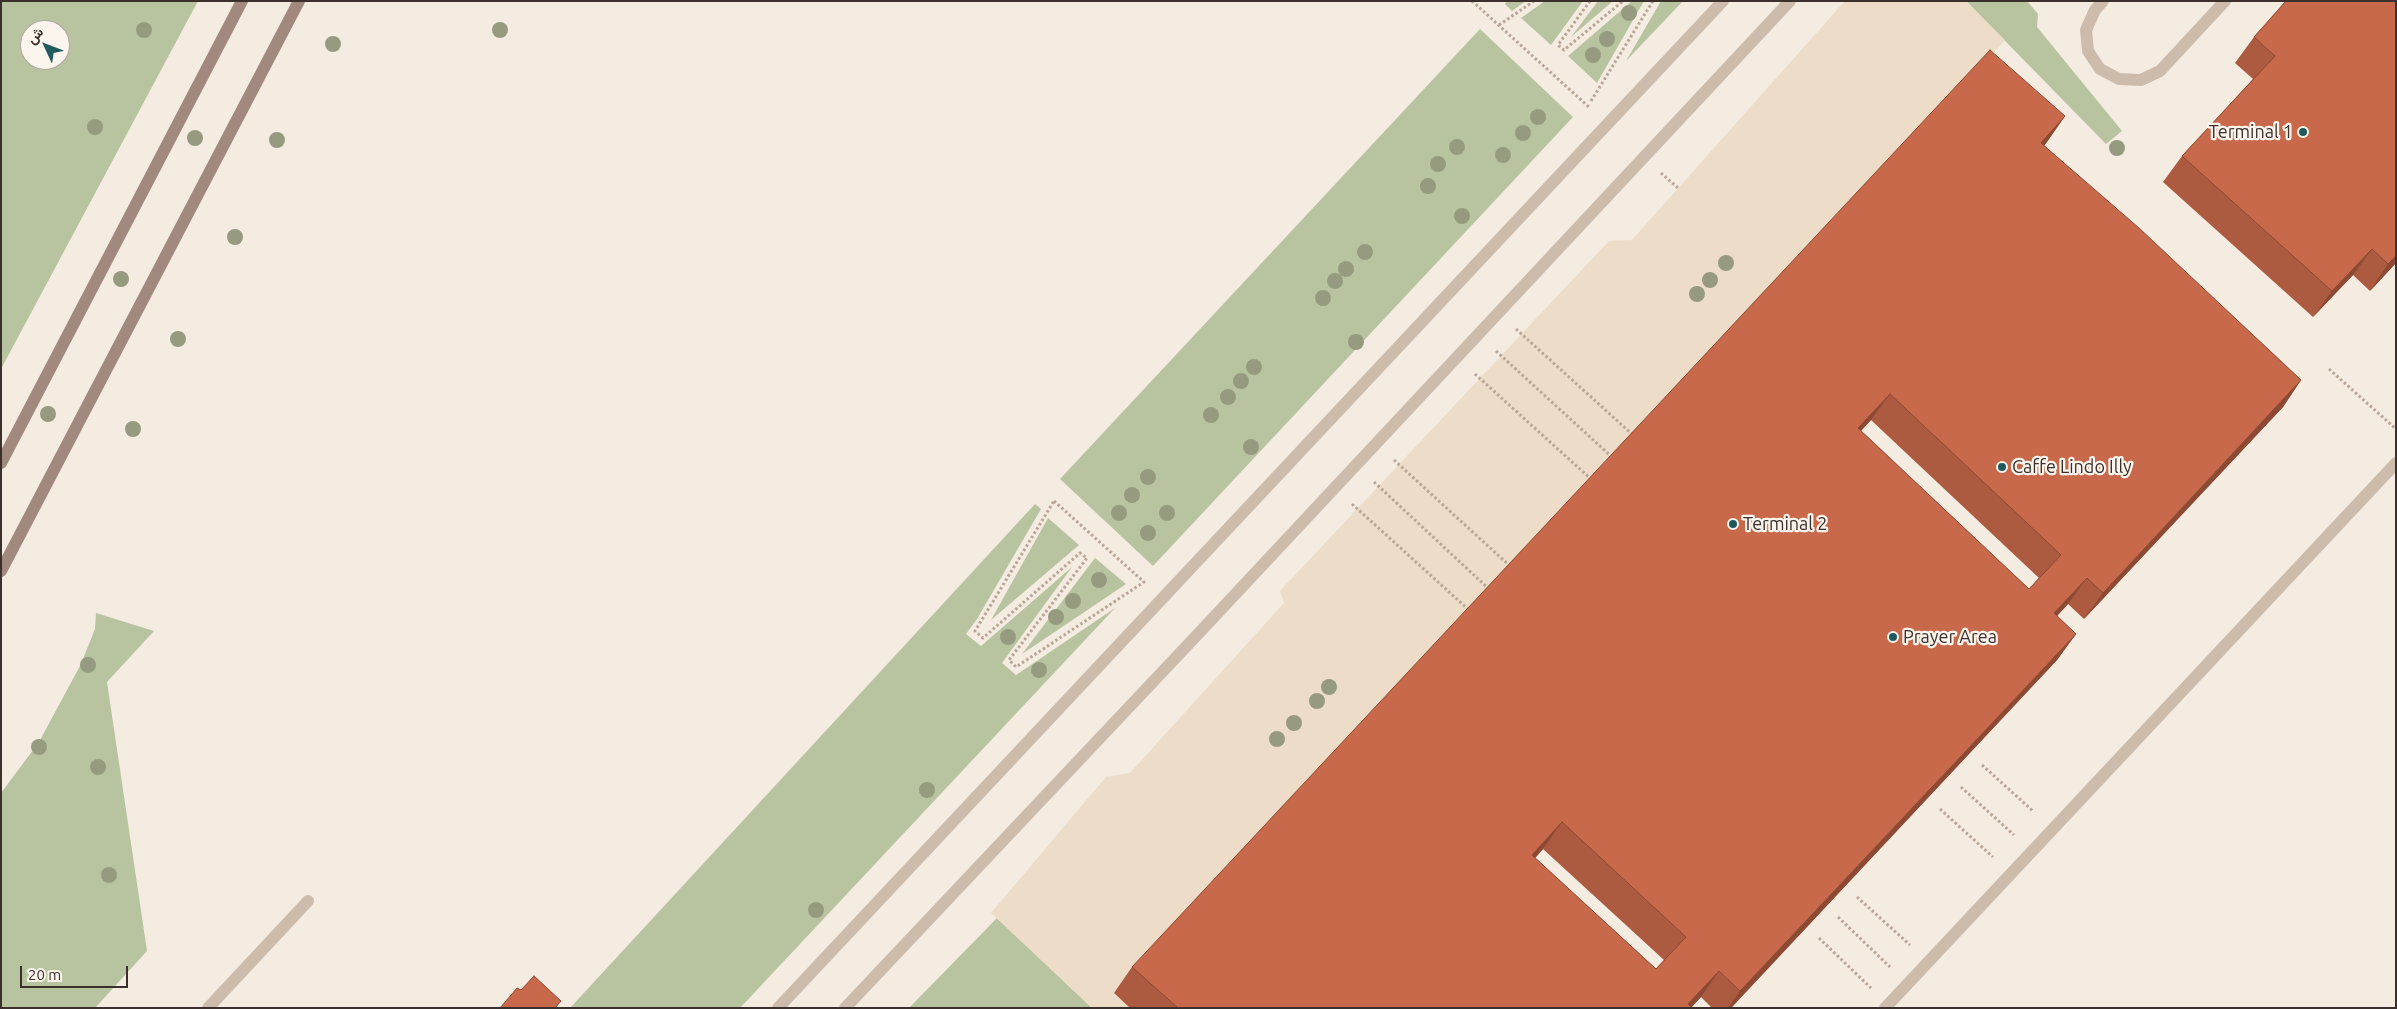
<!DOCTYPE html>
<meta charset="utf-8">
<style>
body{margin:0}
#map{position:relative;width:2397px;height:1009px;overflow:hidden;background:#f4ebe1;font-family:Ubuntu,Vazirmatn,sans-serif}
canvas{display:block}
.frame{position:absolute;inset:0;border:2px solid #3b302b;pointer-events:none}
.north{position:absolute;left:20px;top:20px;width:50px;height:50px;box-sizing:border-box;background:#fbf5ee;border:1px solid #aea6a0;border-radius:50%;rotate:313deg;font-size:14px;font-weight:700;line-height:20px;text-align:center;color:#3b302b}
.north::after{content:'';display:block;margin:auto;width:18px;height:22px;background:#1f5a5e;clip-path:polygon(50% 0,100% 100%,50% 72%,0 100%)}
.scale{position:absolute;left:20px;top:966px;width:108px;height:22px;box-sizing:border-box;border:2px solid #3b302b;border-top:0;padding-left:6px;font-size:15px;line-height:18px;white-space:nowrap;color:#3b302b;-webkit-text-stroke:4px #fbf5ee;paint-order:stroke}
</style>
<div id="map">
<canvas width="2397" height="1009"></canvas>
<div class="frame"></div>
<div class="north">ش</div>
<div class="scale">20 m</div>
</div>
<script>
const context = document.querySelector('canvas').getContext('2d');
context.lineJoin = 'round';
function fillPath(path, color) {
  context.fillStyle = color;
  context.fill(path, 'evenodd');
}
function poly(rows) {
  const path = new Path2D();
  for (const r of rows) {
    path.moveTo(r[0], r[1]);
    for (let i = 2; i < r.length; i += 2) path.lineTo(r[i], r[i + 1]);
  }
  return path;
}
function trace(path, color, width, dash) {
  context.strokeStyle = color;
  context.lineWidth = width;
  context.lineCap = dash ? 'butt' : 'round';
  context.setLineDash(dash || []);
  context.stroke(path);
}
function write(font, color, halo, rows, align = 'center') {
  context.font = font + ' Ubuntu,sans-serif';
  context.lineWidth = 4.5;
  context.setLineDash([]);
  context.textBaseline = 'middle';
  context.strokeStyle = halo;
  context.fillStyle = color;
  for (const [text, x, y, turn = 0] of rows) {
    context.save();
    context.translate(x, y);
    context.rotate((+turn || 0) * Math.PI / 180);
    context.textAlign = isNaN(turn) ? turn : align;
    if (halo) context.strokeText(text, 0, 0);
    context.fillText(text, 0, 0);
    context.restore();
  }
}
fillPath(poly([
 [1,1,198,1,1,369],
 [30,30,60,30,60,60,30,60],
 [1507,1,1526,1,1512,11,1505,4],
 [1545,1,1583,1,1551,45,1521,18],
 [1598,1,1613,1,1571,37],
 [1632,1,1644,1,1597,83,1568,56],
 [1661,1,1683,1,1626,61],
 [1966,1,2027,1,2038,14,2037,27,2122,131,2106,144],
 [1480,29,1573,117,1153,566,1060,479],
 [1035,504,1041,509,977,619,966,634,981,646,1072,567,1002,663,1016,675,1115,608,740,1008,570,1008],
 [1048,518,1079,545,991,620],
 [1095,558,1126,584,1022,654],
 [96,613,154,631,107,682,147,951,95,1008,1,1008,1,793,39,742,81,664,95,629],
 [997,918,1092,1008,909,1008]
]), '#b8c4a0');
fillPath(poly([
 [1845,1,1966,1,2005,40,1114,993,1130,1008,1092,1008,991,913,1106,777,1130,773,1284,603,1280,591,1609,241,1632,240]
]), '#ecdcc8');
trace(poly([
 [1472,1,1590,108],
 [1590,1,1558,45,1564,50,1623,1],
 [1499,25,1534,1],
 [1591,101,1653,1],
 [1661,173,1678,188],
 [1516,329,1634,436],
 [1496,351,1613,458],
 [2329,369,2396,429],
 [1475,374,1592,480],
 [1394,460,1511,567],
 [1374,482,1490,590],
 [1054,501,1144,582,1016,667,1009,660,1087,558,1080,553,983,638,975,631,1054,501],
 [1352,504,1470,611],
 [1982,765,2034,812],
 [1961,787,2014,835],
 [1940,809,1993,857],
 [1857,897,1910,945],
 [1838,917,1890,967],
 [1819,938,1871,988]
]), '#b9a596', 3, [2.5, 2.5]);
trace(poly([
 [208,1008,308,901],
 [1885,1008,2396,463]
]), '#cdbbac', 12);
trace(poly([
 [2103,1,2095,10,2086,30,2088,51,2100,69,2119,79,2141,80,2160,71,2225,1],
 [778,1008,1723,1],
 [845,1008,1199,633,1790,1]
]), '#cdbbac', 12);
trace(poly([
 [1,463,242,1],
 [1,571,299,1]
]), '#a18a7d', 12);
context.fillStyle = '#969b7f';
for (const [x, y] of [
 [1629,13],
 [144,30],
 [500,30],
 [1607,39],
 [333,44],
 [1593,55],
 [1538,117],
 [95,127],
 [1523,133],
 [195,138],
 [277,140],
 [1457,147],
 [2117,148],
 [1503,155],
 [1438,164],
 [1428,186],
 [1462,216],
 [235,237],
 [1365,252],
 [1726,263],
 [1346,269],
 [121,279],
 [1710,280],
 [1335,281],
 [1697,294],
 [1323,298],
 [178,339],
 [1356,342],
 [1254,367],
 [1241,381],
 [1228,397],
 [48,414],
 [1211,415],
 [133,429],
 [1251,447],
 [1148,477],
 [1132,495],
 [1119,513],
 [1167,513],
 [1148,533],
 [1099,580],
 [1073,601],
 [1056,617],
 [1008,637],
 [88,665],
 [1039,670],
 [1329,687],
 [1317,701],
 [1294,723],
 [1277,739],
 [39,747],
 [98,767],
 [927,790],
 [109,875],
 [816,910]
]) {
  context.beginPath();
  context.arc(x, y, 8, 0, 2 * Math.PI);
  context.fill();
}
fillPath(poly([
 [2286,1,2396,263,2370,291,2353,275,2313,317,2163,182,2182,156,2253,79,2235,63,2254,37],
 [2065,116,2044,146,2301,380,2283,407,2084,619,2068,604,2057,616,2076,634,2057,660,1731,1008,1712,1008,1701,997,1691,1007,1692,1008,1130,1008,1114,993,1132,967],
 [1871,420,2039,578,2029,589,1861,431],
 [1543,849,1664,960,1656,969,1535,858]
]), '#ac5a40');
fillPath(poly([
 [2065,116,2047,142,2023,170,2041,143],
 [2372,249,2353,275,2313,317,2332,291],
 [2396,256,2396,263,2370,291,2388,264],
 [2301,380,2283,407,2084,619,2103,593],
 [1890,394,1871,420,1839,454,1858,428],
 [2087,578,2068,604,2036,639,2054,613],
 [2076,634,2057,660,1731,1008,1728,1008,1740,991],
 [1562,822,1543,849,1514,882,1532,855],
 [1719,971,1701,997,1691,1008,1688,1004]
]), '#8c4a34');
const building = poly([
 [2286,1,2396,1,2396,256,2388,264,2372,249,2332,291,2182,156,2275,56,2254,37,2286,1],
 [1990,50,2065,116,2041,143,2139,228,2301,380,2103,593,2087,578,2054,613,2076,634,1740,991,1719,971,1688,1004,1692,1008,1178,1008,1132,967,1990,50],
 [1890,394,2061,555,2029,589,1858,428,1890,394],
 [1562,822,1686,937,1656,969,1532,855,1562,822],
 [534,976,561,1001,555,1008,500,1008,517,988,521,990,534,976]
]);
fillPath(building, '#c8694b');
trace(building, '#8c4a34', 1);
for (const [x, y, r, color] of [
 [2303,132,5,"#1f5a5e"],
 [2002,467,5,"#1f5a5e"],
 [1733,524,5,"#1f5a5e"],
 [1893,637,5,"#1f5a5e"]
]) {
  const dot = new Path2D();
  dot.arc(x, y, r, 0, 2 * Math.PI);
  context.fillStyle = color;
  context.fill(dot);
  trace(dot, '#fbf5ee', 2);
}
write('18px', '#3b302b', '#fbf5ee', [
 ["Terminal 1",2293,132,"right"],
 ["Caffe Lindo Illy",2012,467],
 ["Terminal 2",1743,524],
 ["Prayer Area",1903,637]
], 'left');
</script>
